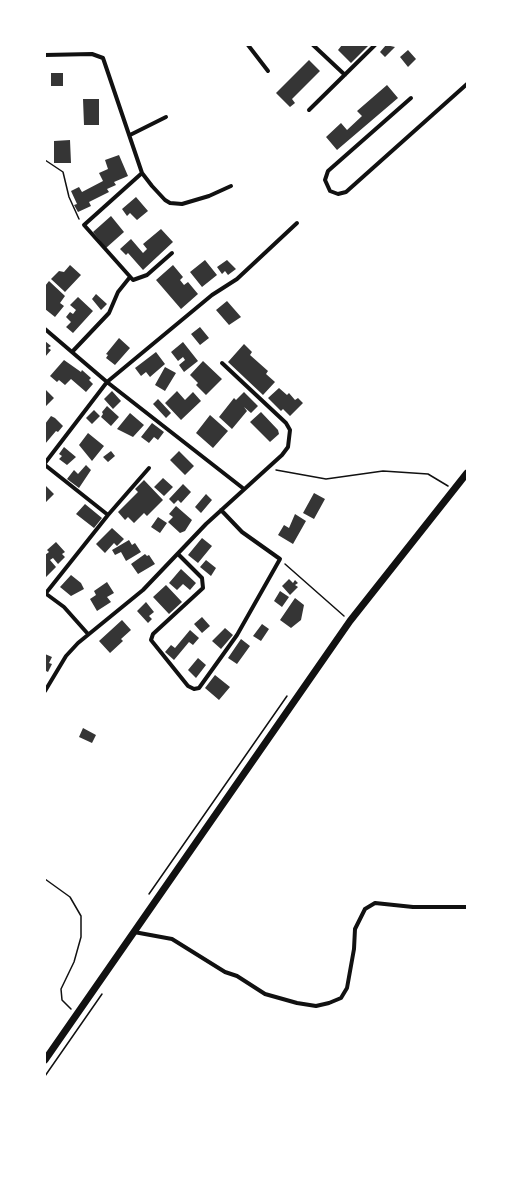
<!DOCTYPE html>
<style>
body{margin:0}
#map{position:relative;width:512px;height:1192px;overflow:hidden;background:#fff;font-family:"Nunito Sans",sans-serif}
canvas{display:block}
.frame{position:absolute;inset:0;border:46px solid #fff;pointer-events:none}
</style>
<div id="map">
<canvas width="512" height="1192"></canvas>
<div class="frame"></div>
</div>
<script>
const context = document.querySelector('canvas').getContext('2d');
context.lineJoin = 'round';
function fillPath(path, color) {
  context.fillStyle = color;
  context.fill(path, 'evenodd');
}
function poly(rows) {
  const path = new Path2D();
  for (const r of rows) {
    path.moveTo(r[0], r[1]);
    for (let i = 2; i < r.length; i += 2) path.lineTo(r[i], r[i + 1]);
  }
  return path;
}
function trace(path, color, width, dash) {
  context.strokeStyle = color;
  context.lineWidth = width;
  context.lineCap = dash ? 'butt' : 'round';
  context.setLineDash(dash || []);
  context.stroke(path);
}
fillPath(poly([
 [342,45,369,45,351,63,338,50],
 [386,45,395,47,385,57,380,52],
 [408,50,416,59,408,67,400,57],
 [309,60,320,71,292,99,295,103,290,107,276,93],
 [51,73,63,73,63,86,51,86],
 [387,85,398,98,337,150,326,137,341,123,347,130,362,116,357,111],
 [83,99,99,99,99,125,84,125],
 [70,140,71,163,54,163,54,141],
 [119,155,128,176,114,182,116,185,107,189,109,192,89,202,91,206,78,212,74,205,77,204,71,191,79,187,82,192,103,181,99,173,108,169,105,160],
 [136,197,148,211,137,220,130,213,127,216,122,209],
 [111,216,124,232,106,248,93,232],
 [161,229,173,242,143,270,128,253,126,255,120,249,131,239,143,253,147,249,143,244],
 [205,260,217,275,202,287,190,272],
 [227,260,236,269,228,275,225,271,222,274,217,267],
 [70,265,81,275,65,292,51,279,59,271,64,272],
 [173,265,183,277,180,280,184,285,188,282,198,294,181,309,156,280],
 [49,281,65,296,60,303,64,306,55,317,45,309,45,286],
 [96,294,107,304,101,310,92,299],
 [78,297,93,311,73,333,66,327,71,322,66,317,70,312,73,314,76,310,70,305],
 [227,301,241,317,229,325,216,310],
 [200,327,209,338,200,345,191,334],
 [119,338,130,348,115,365,106,358,108,355,106,354],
 [45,341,51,346,48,348,51,350,45,357],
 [183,342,198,361,184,372,179,365,185,360,183,357,178,361,171,352],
 [244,344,252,352,250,355,268,371,266,374,275,382,263,395,228,362],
 [156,352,165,364,150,377,146,372,141,376,135,368],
 [64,360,81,372,82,370,91,378,89,380,93,384,86,392,71,379,65,385,59,380,57,382,50,376],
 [203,361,222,379,206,395,196,385,198,383,190,375],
 [165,367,176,373,165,391,155,385],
 [279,388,287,395,289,393,295,400,298,398,303,403,290,416,283,409,281,411,268,398],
 [45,389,54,398,45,407],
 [112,391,121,401,113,409,104,399],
 [177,391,185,400,193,392,201,401,181,420,165,403],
 [244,392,258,406,251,413,244,407,247,411,232,429,219,417,234,398,236,400],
 [158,399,171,413,166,418,153,404],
 [107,406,119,417,111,426,101,417,103,414,102,412],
 [94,410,100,416,92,424,86,418],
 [261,412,278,430,279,434,270,442,250,422],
 [130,413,144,425,133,437,117,429],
 [210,415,228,431,213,448,196,433],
 [51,416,55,418,63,426,58,432,56,431,45,444,45,424],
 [152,423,164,432,158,440,154,437,149,443,141,437],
 [88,433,104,446,92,461,79,445],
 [64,447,76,457,67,465,59,459,62,456,59,454],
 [111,451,115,456,108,462,103,457],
 [179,451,194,466,185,475,170,460],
 [86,465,91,470,79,488,67,479,74,470,78,474],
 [163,478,173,487,164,496,154,487],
 [144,480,163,500,147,516,144,513,134,523,128,517,125,520,118,512,138,492,135,489],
 [183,484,191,492,181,503,178,500,174,504,169,499],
 [45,485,54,494,45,503],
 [314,493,325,499,314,519,303,513],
 [206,494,212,500,201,513,195,507],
 [85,504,102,518,94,528,76,514],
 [176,506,192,520,185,531,180,533,168,522,173,517,169,514],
 [295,514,306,521,293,544,278,535,284,525,289,528],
 [158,517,167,523,160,533,151,527],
 [112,528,124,539,117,546,114,543,105,553,96,544],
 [202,538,212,546,198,563,188,555],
 [129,540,132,545,135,543,141,552,126,561,121,552,115,555,112,550],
 [56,542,65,552,62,554,65,557,58,564,53,558,50,560,56,567,46,577,45,555,49,552,47,550],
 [145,554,147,556,149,555,155,564,138,574,131,564],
 [206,560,216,568,211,576,200,567],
 [181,569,196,583,190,590,183,584,177,590,169,583],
 [71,575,81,583,84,589,71,596,60,587],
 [289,579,293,583,295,580,298,583,295,585,298,587,290,595,282,586],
 [107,582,114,593,107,597,111,602,97,611,90,599,96,595,94,591],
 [166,585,182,602,169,614,153,597],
 [280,591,289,597,282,607,274,601],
 [295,598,304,605,301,620,291,628,280,620],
 [146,602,154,612,149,616,152,619,148,623,137,611],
 [202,617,210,626,202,633,194,624],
 [122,620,131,630,121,639,123,641,110,653,99,641],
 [262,624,269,629,261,641,253,636],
 [225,628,233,635,221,649,212,641],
 [190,630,199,638,193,645,189,642,174,660,165,652,171,645,175,648],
 [241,639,250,646,237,664,228,658],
 [45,654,52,657,49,663,52,664,48,672,46,671,45,673],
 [198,658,206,665,196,678,188,670],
 [215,675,230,687,219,700,205,688],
 [83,728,96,735,92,743,79,737]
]), '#353535');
trace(poly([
 [45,160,63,172,69,197,79,219],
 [276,470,326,479,383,471,428,474,448,486],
 [285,564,344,616],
 [45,879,70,897,81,916,81,937,74,962,61,989,62,1000,71,1009],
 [149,894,287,696],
 [45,1076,102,994]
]), '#111', 1.5);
trace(poly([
 [248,45,268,71],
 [313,45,345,75],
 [45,55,92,54,103,58,142,173,152,186,165,200,170,203,182,204,209,196,231,186],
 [411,98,328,171,325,180,330,191,338,194,346,192,467,84],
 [309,110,375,45],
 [130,135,166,117],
 [142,173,84,225,133,280,147,275,172,253],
 [45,329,107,382,244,489],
 [72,352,109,313,118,292,130,277],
 [45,463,107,382,212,295,237,279,297,223],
 [45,465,108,515],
 [178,554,202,578,203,588,153,634,151,640,188,686,194,689,199,688,237,635,280,559,242,532,221,510],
 [45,593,64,607,88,634],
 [46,593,108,515,149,468],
 [45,691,66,656,78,643,143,590,206,524,282,455,288,447,290,430,286,423,222,363],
 [134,932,172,939,225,972,237,976,265,994,297,1003,316,1006,329,1003,341,998,347,988,354,949,355,929,365,909,375,903,413,907,467,907]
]), '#111', 4);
trace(poly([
 [45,1060,350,621,467,473]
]), '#111', 7);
</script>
